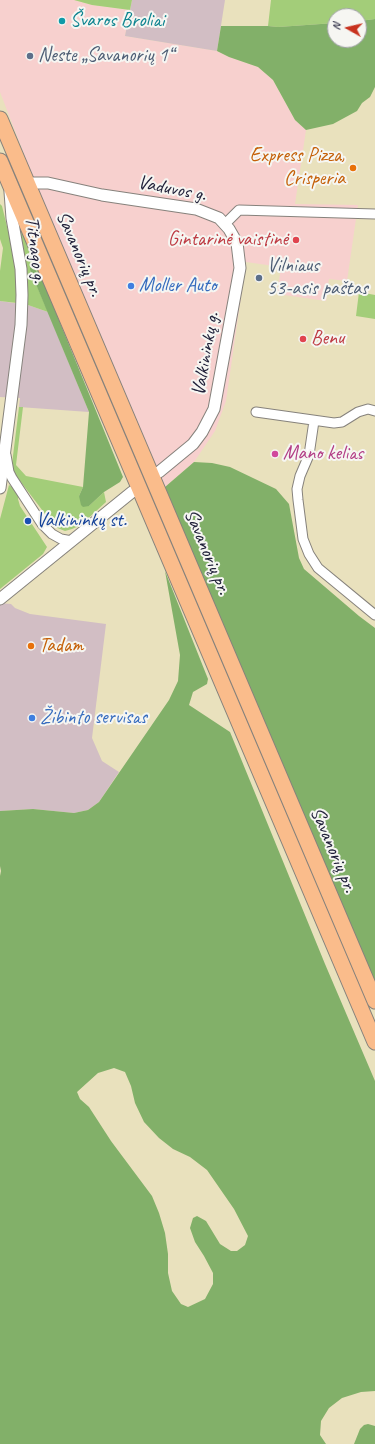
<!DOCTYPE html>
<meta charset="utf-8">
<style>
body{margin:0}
#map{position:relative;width:375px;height:1444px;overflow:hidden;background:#e9e1bd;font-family:Caveat,sans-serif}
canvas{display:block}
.north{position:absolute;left:327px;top:8px;width:40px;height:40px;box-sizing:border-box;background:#f6f6f2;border:1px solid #a1a1a9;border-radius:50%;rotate:278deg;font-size:11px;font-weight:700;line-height:16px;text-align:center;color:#22223b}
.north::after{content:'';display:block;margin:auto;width:14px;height:18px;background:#c8321e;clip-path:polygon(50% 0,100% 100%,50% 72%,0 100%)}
</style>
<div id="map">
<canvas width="375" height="1444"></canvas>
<div class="north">N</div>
</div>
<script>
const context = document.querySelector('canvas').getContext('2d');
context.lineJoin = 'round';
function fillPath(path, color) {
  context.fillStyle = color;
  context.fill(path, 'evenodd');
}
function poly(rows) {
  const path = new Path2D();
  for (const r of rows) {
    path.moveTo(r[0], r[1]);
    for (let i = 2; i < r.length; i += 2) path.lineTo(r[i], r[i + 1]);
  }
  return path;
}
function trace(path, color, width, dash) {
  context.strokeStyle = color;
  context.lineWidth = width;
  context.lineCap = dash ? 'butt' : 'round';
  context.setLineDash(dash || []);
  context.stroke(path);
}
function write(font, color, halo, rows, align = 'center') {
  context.font = font + ' Caveat,sans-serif';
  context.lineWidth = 4;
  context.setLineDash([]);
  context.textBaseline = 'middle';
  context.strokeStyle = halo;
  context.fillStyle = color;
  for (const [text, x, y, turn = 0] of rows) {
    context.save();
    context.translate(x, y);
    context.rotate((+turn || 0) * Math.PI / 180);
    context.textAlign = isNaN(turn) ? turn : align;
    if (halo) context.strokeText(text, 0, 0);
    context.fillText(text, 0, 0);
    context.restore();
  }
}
fillPath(poly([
 [0,0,74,0,92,5,130,10,125,36,217,51,229,57,258,67,273,80,295,120,306,130,295,204,358,205,347,281,329,279,326,301,277,294,281,267,246,262,226,401,215,431,194,462,165,487,39,193,0,92]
]), '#f7d0ce');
fillPath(poly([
 [132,0,225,0,217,51,125,36],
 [0,301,28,305,48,312,89,412,19,407,20,398,0,397],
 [0,603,11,604,15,608,30,614,106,624,92,738,102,761,119,772,99,802,88,810,74,813,33,809,0,811]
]), '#d2bec4');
fillPath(poly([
 [74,0,132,0,130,10,92,5],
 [271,0,375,0,375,19,359,21,359,16,335,16,335,23,278,27,268,26],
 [0,204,2,206,14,255,17,303,0,301,0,271,3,248,0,239],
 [17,218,41,275,43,281,34,268,30,270,48,312,28,305,27,271],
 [359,292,375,295,375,319,356,316],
 [19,407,23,407,16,465,26,476,83,487,79,496,89,506,104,492,106,502,81,525,72,529,65,531,55,527,14,473,12,464],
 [9,485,12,487,19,496,18,499,20,506,47,547,43,554,0,589,0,519]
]), '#a3cd79');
fillPath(poly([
 [375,19,375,87,370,97,362,103,357,111,333,124,306,130,295,120,273,80,258,67,229,57,217,51,221,26,268,26,278,27,335,23,335,40,359,40,359,21],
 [30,267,34,268,43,281,123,477,120,482,104,492,89,506,83,507,81,505,79,496,83,487,89,412,30,270],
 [194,462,212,463,230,467,276,489,289,504,299,558,304,569,359,616,375,628,375,983,165,487],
 [165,571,208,679,207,684,193,692,189,705,230,732,325,964,375,1081,375,1391,361,1392,342,1398,329,1408,321,1421,320,1435,326,1444,0,1444,0,876,1,871,0,866,0,811,33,809,74,813,88,810,99,802,169,700,178,681,180,655],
 [114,1068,125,1072,131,1086,135,1103,144,1122,159,1138,173,1149,190,1157,207,1170,234,1209,248,1236,245,1245,237,1251,231,1251,220,1244,206,1221,197,1216,193,1218,190,1228,195,1242,204,1256,213,1273,213,1284,205,1299,188,1307,181,1304,172,1291,168,1273,168,1254,165,1233,159,1213,152,1196,111,1141,89,1107,80,1099,77,1092,98,1073],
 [368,1424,375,1426,375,1444,354,1444,360,1429,364,1425]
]), '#82b069');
const minor = poly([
 [225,224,239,210,375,214],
 [256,412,334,423,342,422,358,412,368,409,375,411],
 [314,421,309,455,300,476,297,489,298,500,303,539,309,554,318,568,375,615],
 [6,455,9,472,12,478,42,524,52,534,61,539,72,541]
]);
const tertiary = poly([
 [27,183,48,183,102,195,196,209,219,218,229,229,237,243,240,268,214,409,202,432,193,444,159,472],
 [0,488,21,325,22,295,21,269,12,218,10,192],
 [0,599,132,492]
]);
const trunk = poly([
 [0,119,375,1001],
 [0,161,375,1042]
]);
trace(minor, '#86827c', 11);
trace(tertiary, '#86827c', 13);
trace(trunk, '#86827c', 17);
trace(minor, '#fff', 9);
trace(tertiary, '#fff', 11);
trace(trunk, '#fabc8b', 15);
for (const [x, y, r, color] of [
 [62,21,4,"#0f9aa8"],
 [30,56,4,"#5c6f8a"],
 [353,168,4,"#e8710a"],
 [296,240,4,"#e0444e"],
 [259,278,4,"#5c6f8a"],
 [131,286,4,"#3f7fe0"],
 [303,339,4,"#e0444e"],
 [275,454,4,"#d1479c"],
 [28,521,4,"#1a4fb4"],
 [31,646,4,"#e8710a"],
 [32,718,4,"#3f7fe0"]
]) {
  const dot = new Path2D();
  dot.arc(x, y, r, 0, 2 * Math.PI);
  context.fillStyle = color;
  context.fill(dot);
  trace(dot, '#f6f6f2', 1.5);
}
write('20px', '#0d838f', '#f6f6f2', [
 ["Švaros Broliai",70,21]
], 'left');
write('20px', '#4e5e75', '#f6f6f2', [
 ["Neste „Savanorių 1“",38,56],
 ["Vilniaus",267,266],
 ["53-asis paštas",267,289]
], 'left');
write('20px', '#c56008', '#f6f6f2', [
 ["Express Pizza,",345,156],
 ["Crisperia",345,179],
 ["Tadam",39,646,"left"]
], 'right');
write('20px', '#22223b', '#f6f6f2', [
 ["Vaduvos g.",172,189,11],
 ["Titnago g.",35,250,83],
 ["Savanorių pr.",79,254,67],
 ["Valkininkų g.",206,354,-80],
 ["Savanorių pr.",207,552,67],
 ["Savanorių pr.",333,850,67]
]);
write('20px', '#be3a42', '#f6f6f2', [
 ["Gintarinė vaistinė",288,240],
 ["Benu",311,339,"left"]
], 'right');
write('20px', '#366cbe', '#f6f6f2', [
 ["Moller Auto",139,286],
 ["Žibinto servisas",40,718]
], 'left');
write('20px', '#b23c85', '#f6f6f2', [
 ["Mano kelias",283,454]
], 'left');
write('20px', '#164399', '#f6f6f2', [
 ["Valkininkų st.",36,521]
], 'left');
</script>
